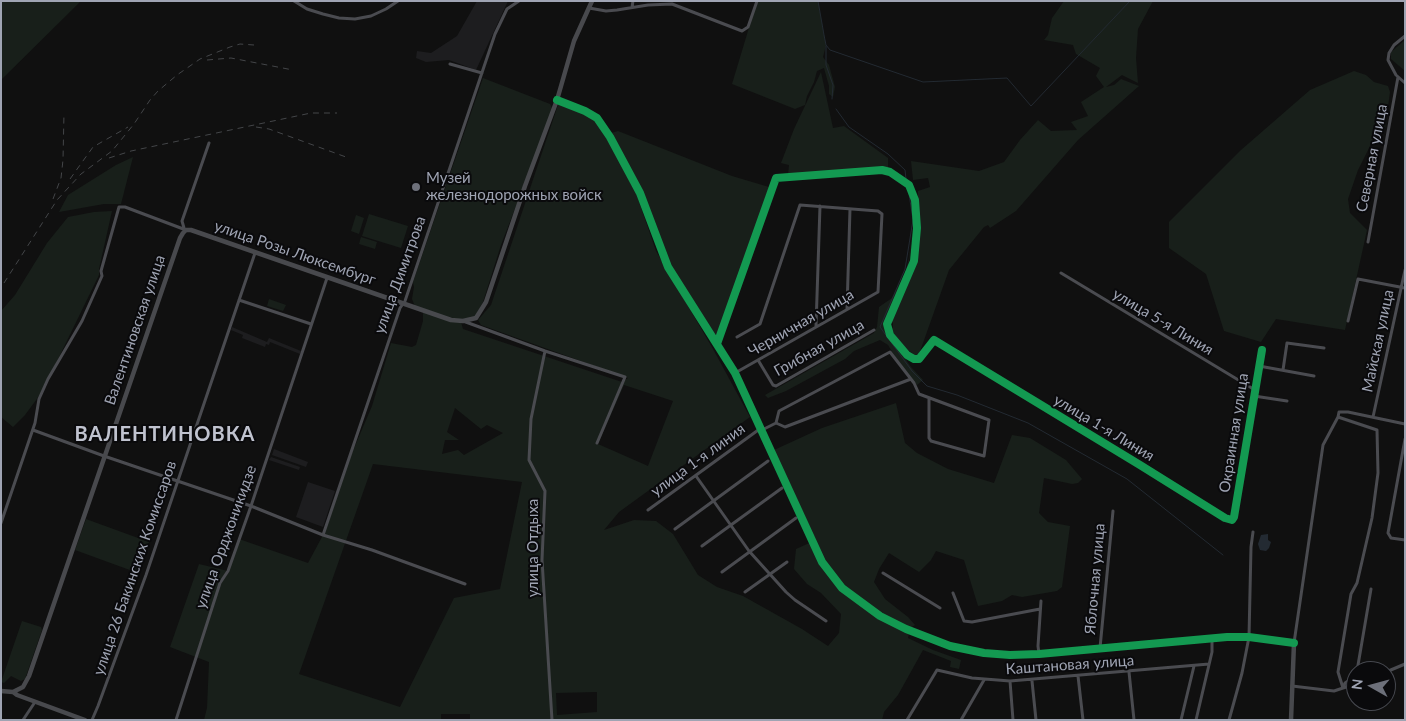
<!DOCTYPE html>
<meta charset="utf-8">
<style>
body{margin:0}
#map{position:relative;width:1406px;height:721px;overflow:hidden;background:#101010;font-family:Lato,sans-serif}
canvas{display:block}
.frame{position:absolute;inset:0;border:2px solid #9fa4b3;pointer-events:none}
.north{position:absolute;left:1346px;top:661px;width:50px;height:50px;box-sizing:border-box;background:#0a0a0c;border:1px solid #46484f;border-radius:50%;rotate:277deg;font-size:14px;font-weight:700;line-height:20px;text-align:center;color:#9fa4b3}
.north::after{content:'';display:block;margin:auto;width:18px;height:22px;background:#6d707a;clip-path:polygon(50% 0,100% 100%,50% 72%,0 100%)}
</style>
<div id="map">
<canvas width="1406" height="721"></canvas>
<div class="frame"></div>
<div class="north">N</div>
</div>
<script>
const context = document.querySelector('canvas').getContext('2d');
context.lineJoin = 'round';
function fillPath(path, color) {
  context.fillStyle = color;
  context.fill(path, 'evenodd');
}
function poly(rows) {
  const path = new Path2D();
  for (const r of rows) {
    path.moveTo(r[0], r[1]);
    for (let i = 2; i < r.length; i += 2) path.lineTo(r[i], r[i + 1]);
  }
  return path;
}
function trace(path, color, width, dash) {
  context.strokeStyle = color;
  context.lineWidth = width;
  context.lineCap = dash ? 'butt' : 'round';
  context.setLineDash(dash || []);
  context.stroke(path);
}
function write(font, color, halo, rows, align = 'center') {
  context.font = font + ' Lato,sans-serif';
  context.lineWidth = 4;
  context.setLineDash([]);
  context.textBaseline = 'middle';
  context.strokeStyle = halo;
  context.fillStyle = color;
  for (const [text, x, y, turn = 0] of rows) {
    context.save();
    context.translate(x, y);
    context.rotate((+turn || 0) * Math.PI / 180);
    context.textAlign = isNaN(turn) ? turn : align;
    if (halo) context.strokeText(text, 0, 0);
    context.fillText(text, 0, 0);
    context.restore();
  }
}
fillPath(poly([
 [477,1,508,1,476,70,449,60,426,62,416,58,417,51,431,53,457,36],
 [232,327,267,342,269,338,301,351,300,354,270,342,269,345,266,344,265,347,242,338,243,335,231,330],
 [274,449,308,462,306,467,272,455],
 [271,457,300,467,299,470,269,460],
 [308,482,335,491,323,527,296,517]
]), '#1d1d1f');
fillPath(poly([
 [1,1,81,1,1,80],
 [757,1,818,1,826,45,823,57,829,65,835,87,833,97,829,94,829,86,824,68,817,71,814,82,807,96,805,105,795,109,732,84],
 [1064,1,1153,1,1138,29,1136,58,1138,83,1122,75,1106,87,1114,85,1121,79,1139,86,1078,140,1016,211,990,228,988,225,984,227,949,270,918,357,905,348,891,330,893,327,893,323,890,322,913,269,918,249,918,191,930,187,928,178,913,180,911,161,979,171,1004,162,1020,140,1038,120,1051,131,1077,130,1071,122,1088,116,1081,102,1104,87,1096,76,1100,68,1076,54,1073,45,1044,40,1048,35,1052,18],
 [1405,40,1405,71,1391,59,1391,52],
 [1354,71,1366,75,1374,82,1388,86,1390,92,1385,129,1375,136,1358,170,1348,199,1350,213,1367,230,1345,330,1276,319,1261,342,1224,331,1206,274,1169,248,1169,222,1241,150,1310,90],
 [821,72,833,128,844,126,888,158,888,168,788,175,789,165,781,163,794,129],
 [483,78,550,104,553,110,501,245,483,302,475,317,461,322,463,329,622,382,628,378,481,325,478,320,491,305,558,105,562,104,590,116,601,127,636,193,656,251,713,349,750,417,619,512,604,530,634,520,656,521,673,534,698,575,717,587,743,596,802,629,828,646,839,633,841,614,821,593,807,584,794,569,796,549,816,540,774,450,822,428,896,403,905,443,917,453,948,469,994,483,1012,435,1030,438,1066,460,1082,479,1078,483,1072,484,1044,478,1039,513,1048,522,1070,526,1062,587,1057,591,1022,597,1012,595,1002,601,978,606,964,560,936,551,931,560,919,572,889,553,879,569,874,582,885,599,908,617,915,625,910,628,908,638,933,650,961,660,959,669,950,667,951,661,923,650,898,695,884,712,882,720,470,720,470,714,441,714,441,720,204,720,207,708,209,662,170,647,199,564,228,571,239,539,308,563,323,535,346,467,372,406,391,343,412,347,416,345,423,321,423,312,416,309,412,299,414,287,413,282],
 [624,385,673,401,648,466,598,444],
 [455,408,481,429,487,425,503,433,464,455,458,450,442,454,445,440,459,440,447,432],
 [373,464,522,482,500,589,454,598,400,707,299,674],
 [597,692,597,712,557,715,556,693],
 [618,131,732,176,769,187,719,336,715,339,670,266,661,247,649,209,611,133],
 [133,157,121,204,104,204,59,212,68,195,116,165],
 [112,211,99,269,99,275,42,392,25,415,13,427,1,417,1,311,15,295,47,243,68,217,94,212],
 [369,214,408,226,401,248,362,236],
 [356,215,364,218,359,234,351,231],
 [914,221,908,269,893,302,886,320,884,328,911,367,923,380,917,385,903,370,888,345,880,340,854,351,845,359,786,391,768,398,765,395,874,333,877,327,879,307,892,298,906,271,909,257],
 [361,237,377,242,375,249,359,244],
 [269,299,286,305,283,311,267,306],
 [86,519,149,542,138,573,75,550],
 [22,621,41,627,42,630,25,679,21,681,11,676,4,683,1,682]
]), '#181f1a');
fillPath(poly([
 [1268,534,1268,540,1271,542,1269,548,1266,551,1260,550,1258,544,1261,535]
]), '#232a32');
trace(poly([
 [818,1,824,35,826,45,830,50,923,82,1007,78,1031,106,1130,1],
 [826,46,826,65,833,85,832,99],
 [836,109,849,127,888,154,905,170,906,179],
 [908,187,913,220,905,269,880,327,912,371,927,386,957,395,1028,423,1127,479,1223,555]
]), '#232a32', 1);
trace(poly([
 [294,1,307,9,323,14,339,18,355,19,371,16,386,9,398,1],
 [632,7,633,1],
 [589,8,606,11,617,10,648,5,672,4,742,31,748,27,757,1],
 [1405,36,1394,45,1389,53,1388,60,1396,75,1405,83],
 [450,64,482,73],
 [184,228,182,221,209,143],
 [1368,242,1398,77],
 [1061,273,1255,390],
 [239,300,311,324],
 [847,309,850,209],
 [463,321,545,351,625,377,597,443],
 [1348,321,1358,279,1405,288],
 [816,326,820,206],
 [717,344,776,178,882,170,890,172,909,185,915,200,917,228,914,261,887,324,890,335,907,355,914,359,919,359,934,340,1140,465,1225,518,1232,520,1234,517,1262,350],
 [545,351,531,419,529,460,545,491,542,560,552,720],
 [758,360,773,385,776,386,874,330],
 [1259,366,1314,376],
 [1283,370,1287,343,1324,348],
 [735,373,878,292,882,214,878,211,800,205,760,324,737,337],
 [1254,396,1287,401],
 [1338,417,1339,412,1348,412,1405,424],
 [1373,417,1405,270],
 [776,423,779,411,890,352,914,383,919,394,989,420,984,456,931,441,929,438,929,399],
 [776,423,785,427,911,379],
 [33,430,104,456,251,506,323,535,372,550,465,584],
 [762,430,776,423],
 [1405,439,1388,533,1391,538,1405,540],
 [696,476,749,551,786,592,795,600,826,621],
 [648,510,761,428],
 [1,523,35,423,39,399,48,379,82,321,102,276,101,271,119,207,125,207,186,230],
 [675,529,768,461],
 [323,535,400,308,405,301,495,34,507,9,519,1],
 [702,546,782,488],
 [722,572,796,518],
 [883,573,940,608],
 [745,592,787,562],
 [953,593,964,621,972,622,1040,609],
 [1294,643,1323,445,1338,417,1377,430,1378,473,1372,518,1357,583,1351,594,1338,672,1343,688,1356,684],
 [1100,648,1113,511],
 [1039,654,1038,646,1041,601],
 [1357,671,1371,589],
 [1129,672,1134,720],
 [1386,672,1405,664],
 [1078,676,1083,720],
 [1010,681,1013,720],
 [1032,681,1036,720],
 [1292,686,1334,691,1343,688,1345,683,1356,676],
 [23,720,35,702],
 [92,720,98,706,146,575,255,253],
 [176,720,220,583,228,571,251,506,327,278],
 [907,720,937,670,972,678,1010,681,1209,664],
 [961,720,984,680],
 [1181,720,1194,666],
 [1196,720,1212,652,1212,638],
 [1229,720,1242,673,1249,637,1251,547,1253,532]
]), '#4a4b50', 3);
trace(poly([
 [557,100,585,111,597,118,610,137,640,193,668,267,735,373,822,562,842,588,880,616,906,629,950,646,984,653,1010,655,1039,654,1227,637,1249,637,1294,643,1291,720],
 [1,691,13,692,17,695,85,720],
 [13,692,23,687,29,676,180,238,183,233,186,230,191,230,451,320,463,321,476,318,486,302,525,186,557,100,574,41,592,1]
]), '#48494d', 4.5);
trace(poly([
 [207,60,231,58,293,70],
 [256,127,269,129,346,157],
 [109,158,131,151,311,113,337,113],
 [70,179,93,147,128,127],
 [53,199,61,178,63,160,64,113],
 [4,283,57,200,81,174,112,151,134,124,150,100,158,91,177,75,200,59,230,47,240,44,254,45]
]), '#444649', 1, [6, 5]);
trace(poly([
 [557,100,585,111,597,118,610,137,640,193,668,267,735,373,822,562,842,588,880,616,906,629,950,646,984,653,1010,655,1039,654,1227,637,1249,637,1294,643],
 [717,344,776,178,882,170,890,172,909,185,915,200,917,228,914,261,887,324,890,335,907,355,914,359,919,359,934,340,1140,465,1225,518,1232,520,1234,517,1262,350]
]), '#139951', 8);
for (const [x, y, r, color] of [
 [416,187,5,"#6d707a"]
]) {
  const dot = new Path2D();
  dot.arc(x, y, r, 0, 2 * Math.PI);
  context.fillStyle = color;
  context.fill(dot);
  trace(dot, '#0a0a0c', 2);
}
write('15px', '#9fa4b3', '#0a0a0c', [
 ["Северная улица",1372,158,-79],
 ["улица Розы Люксембург",295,253,19],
 ["улица Димитрова",400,275,-70],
 ["улица 5-я Линия",1163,322,31],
 ["Черничная улица",801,323,-30],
 ["Валентиновская улица",135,330,-71],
 ["Майская улица",1378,341,-78],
 ["Грибная улица",819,348,-29],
 ["улица 1-я Линия",1104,428,31],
 ["Окраинная улица",1234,433,-81],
 ["улица 1-я линия",698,460,-36],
 ["улица Орджоникидзе",226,537,-70],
 ["улица Отдыха",533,548,-90],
 ["улица 26 Бакинских Комиссаров",135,568,-71],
 ["Яблочная улица",1095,579,-85],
 ["Каштановая улица",1070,665,-4]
]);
write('15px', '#9fa4b3', '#0a0a0c', [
 ["Музей",426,178],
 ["железнодорожных войск",426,195]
], 'left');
context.letterSpacing = '1px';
write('bold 20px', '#c0c3cf', '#0a0a0c', [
 ["ВАЛЕНТИНОВКА",165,435]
]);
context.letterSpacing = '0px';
</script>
